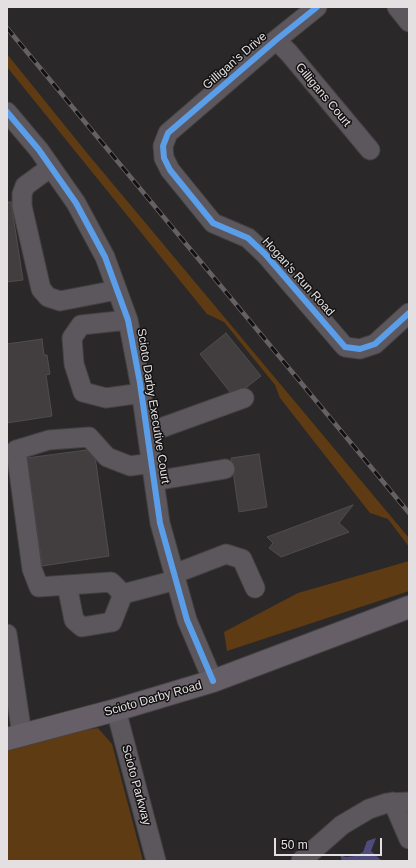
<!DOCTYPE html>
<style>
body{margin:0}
#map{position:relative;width:416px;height:868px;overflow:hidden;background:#2b2829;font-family:Helvetica,sans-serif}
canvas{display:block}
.frame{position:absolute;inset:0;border:8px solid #e4e0e1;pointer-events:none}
.scale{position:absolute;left:274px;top:838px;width:108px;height:18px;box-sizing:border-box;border:2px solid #e4e0e1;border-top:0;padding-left:5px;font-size:12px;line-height:14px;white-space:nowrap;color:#e4e0e1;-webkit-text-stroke:3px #131111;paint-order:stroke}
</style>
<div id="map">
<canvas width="416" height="868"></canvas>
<div class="frame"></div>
<div class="scale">50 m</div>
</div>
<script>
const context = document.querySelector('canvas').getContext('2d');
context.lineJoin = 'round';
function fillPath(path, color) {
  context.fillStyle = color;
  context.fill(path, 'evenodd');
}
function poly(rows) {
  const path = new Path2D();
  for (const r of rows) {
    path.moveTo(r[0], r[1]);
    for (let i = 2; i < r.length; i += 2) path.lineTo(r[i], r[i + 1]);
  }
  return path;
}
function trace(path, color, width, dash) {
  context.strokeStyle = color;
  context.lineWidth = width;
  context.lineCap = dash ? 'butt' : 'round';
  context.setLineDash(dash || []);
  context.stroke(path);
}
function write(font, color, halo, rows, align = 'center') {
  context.font = font + ' Helvetica,sans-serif';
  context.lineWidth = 3;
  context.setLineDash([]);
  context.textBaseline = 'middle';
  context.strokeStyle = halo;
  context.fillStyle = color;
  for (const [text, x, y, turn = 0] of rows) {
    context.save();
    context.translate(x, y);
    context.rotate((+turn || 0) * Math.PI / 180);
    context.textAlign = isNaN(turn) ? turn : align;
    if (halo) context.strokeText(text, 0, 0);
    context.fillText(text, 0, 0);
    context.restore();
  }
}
fillPath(poly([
 [7,54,87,153,409,538,409,547,388,519,370,513,280,398,275,385,224,322,207,314,7,67],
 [409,561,409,591,227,651,224,632,298,593],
 [98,728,112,744,143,861,7,861,7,750,78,731]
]), '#5f3b13');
fillPath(poly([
 [376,838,371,851,382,861,342,861,340,855,346,857,355,856,363,852,367,841]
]), '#504b7d');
const building = poly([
 [7,202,11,202,23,280,7,282,7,202],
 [226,333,261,376,234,397,200,354,226,333],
 [42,339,44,355,47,355,50,374,46,375,52,416,7,423,7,344,42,339],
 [94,449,109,556,42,566,27,458,94,449],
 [259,454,267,507,239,512,231,458,259,454],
 [353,505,339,523,349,532,281,557,269,548,273,543,267,537,353,505]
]);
fillPath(building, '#423e3f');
trace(building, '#4f4d4d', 1);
const minor = poly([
 [317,7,276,40,168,133,163,146,164,158,170,170,213,223,248,238,265,254,345,347,360,349,375,344,409,313],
 [397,7,409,22],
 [276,40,289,53,370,150],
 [7,112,39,150,76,203,105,257,128,320,140,383,160,523,187,620,213,681],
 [51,167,25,186,22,194,22,206,41,289,48,297,60,301,117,290],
 [128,320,81,325,72,338,74,364,83,392,106,398,142,393],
 [147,433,244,398],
 [154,481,225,469],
 [174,574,226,554,242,559,255,588],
 [67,585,74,620,82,627,112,622,123,594],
 [123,594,111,582,39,587,32,569,16,450,49,440,89,437,107,457,130,466,152,463],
 [123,594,176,580],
 [7,634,22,735],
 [116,710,156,861],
 [393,802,409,839],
 [301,861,342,825,369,809,387,803,409,802]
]);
const major = poly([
 [7,739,116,710,213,681,409,607]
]);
trace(minor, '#444343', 21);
trace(major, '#444343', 24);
trace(minor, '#5c575d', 19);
trace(major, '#665f67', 22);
const rail = poly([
 [7,28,409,513]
]);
trace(rail, '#656064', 4.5);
trace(rail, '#131111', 3, [9]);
trace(poly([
 [317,7,276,40,168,133,163,146,164,158,170,170,213,223,248,238,265,254,345,347,360,349,375,344,409,313],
 [7,112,39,150,76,203,105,257,128,320,140,383,160,523,187,620,213,681]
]), '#5a9eea', 6);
write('12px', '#e4e0e1', '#131111', [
 ["Gilligan's Drive",235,61,-41],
 ["Gilligans Court",323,95,50],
 ["Hogan's Run Road",298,277,48],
 ["Scioto Darby Executive Court",153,406,81],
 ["Scioto Darby Road",153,699,-16],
 ["Scioto Parkway",136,785,75]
]);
</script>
